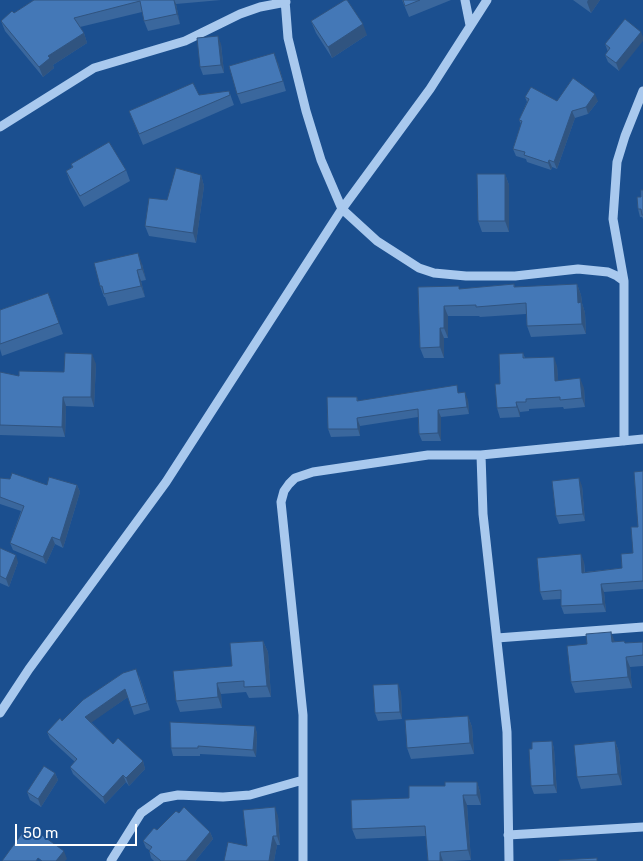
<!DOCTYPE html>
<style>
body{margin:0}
#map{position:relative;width:643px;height:861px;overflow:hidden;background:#1b4f8f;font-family:Rubik,sans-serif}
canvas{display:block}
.scale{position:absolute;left:15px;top:824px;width:122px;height:22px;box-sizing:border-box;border:2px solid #fff;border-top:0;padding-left:6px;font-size:15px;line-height:18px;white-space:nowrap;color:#fff;-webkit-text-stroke:4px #1b4f8f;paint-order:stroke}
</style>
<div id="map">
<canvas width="643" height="861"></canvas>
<div class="scale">50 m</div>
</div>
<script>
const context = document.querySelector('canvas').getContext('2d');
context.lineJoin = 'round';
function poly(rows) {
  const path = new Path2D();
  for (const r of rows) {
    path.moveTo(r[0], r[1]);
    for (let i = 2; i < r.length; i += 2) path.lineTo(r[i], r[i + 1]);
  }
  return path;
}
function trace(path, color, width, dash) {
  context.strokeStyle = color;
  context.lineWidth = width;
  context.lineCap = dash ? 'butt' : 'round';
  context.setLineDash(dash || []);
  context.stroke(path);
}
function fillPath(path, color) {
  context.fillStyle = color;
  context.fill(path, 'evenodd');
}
trace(poly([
 [285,0,288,38,306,111,321,160,342,209,377,241,419,268,434,273,466,276,515,276,578,269,608,272,617,276,624,281],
 [465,0,470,25],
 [0,127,94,68,185,41,240,14,260,7,286,2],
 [624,441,624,281,613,219,617,162,625,136,643,91],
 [481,455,483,514,507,732,509,861],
 [497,638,643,627],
 [0,713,29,669,166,482,342,209,430,89,487,0],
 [508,835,643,827],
 [111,861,141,813,162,798,178,795,223,797,250,795,303,780],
 [303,861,303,715,281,502,284,491,289,484,295,478,313,472,428,455,481,455,643,439]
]), '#a9c9ee', 9);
fillPath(poly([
 [34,0,221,0,176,4,180,24,148,31,144,21,142,12,80,27,84,33,87,43,53,65,54,68,43,77,5,31,1,21,14,13],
 [402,0,451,0,409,17],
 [573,0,600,0,591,13],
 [625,19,619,71,608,62,605,55,608,52,605,44],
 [311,21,367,35,332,58,316,33],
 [221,44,224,73,203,75,200,67],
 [278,63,286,91,241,104,237,94],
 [229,91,234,105,143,145,129,111,199,95],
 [525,97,557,101,598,101,588,114,575,118,557,169,552,167,551,170,527,162,526,159,516,156,513,149,521,124,519,120,527,102],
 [71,164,126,170,130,181,84,207,70,182,66,171,72,167],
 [505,174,509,185,509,232,482,232,478,221],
 [201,175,204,186,196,243,149,236,145,226,167,200],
 [643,190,643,219,642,217,640,217,638,209],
 [142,264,146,280,141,281,145,297,108,306,105,297,104,297,100,286],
 [514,284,515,287,577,284,581,295,582,303,585,313,586,334,531,337,527,326,526,314,480,317,479,316,448,316,448,338,444,338,444,358,424,358,420,348,418,287,460,289],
 [48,293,63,334,2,356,0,349,0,310],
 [523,353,525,358,557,366,558,380,584,388,585,407,564,409,563,407,529,409,529,411,520,412,520,417,500,418,497,408,500,384],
 [96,364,94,407,66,406,65,437,0,435,0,372,19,376,64,372],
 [460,393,468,400,469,414,441,417,441,441,422,441,419,434,418,417,360,426,360,436,331,437,328,429,357,397,358,401],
 [643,471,643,589,604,592,606,612,564,614,561,606,561,599,543,600,540,592,584,562,585,572,622,568,633,553,638,527],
 [0,478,47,485,77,485,80,492,63,548,55,544,46,564,13,550,10,543,21,511,0,504],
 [582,486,585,521,559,524,556,516],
 [0,548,18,562,9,587,0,583],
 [263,641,268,652,271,697,249,698,246,692,221,694,222,708,180,712,176,701,232,666],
 [614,642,625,643,643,642,643,666,630,667,632,688,575,693,571,682],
 [139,676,150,710,134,715,128,697,91,722,113,744,143,761,145,769,129,786,126,782,105,804,73,774,70,767,75,762,50,739,47,732,62,721],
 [401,692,402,719,378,721,375,713],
 [468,716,472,727,474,754,411,759,407,748],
 [255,726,257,734,256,757,200,754,200,756,173,756,171,748],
 [552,741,554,749,557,793,534,794,531,786],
 [615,741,619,752,622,785,581,789,577,777],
 [55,773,58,780,41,807,30,800,27,792],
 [477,782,480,792,481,805,467,805,471,860,453,861,428,861,426,836,356,839,352,829,409,798,445,786],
 [179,813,210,832,213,839,195,861,154,861,151,858,149,850,146,848,143,841,157,830],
 [278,816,280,845,277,845,274,861,224,861,247,846]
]), '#3a679d');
fillPath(poly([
 [174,0,176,4,180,24,177,14],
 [588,0,600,0,591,13,587,2],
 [363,24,367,35,332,58,328,47],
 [641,32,643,37,643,41,619,71,616,63],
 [84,33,87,43,53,65,54,68,43,77,39,67,48,56],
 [218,36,221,44,224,73,221,65],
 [274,53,278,63,286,91,283,81],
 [595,94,598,101,588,114,586,107],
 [572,111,575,118,557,169,554,162],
 [549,160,552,167,551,170,548,163],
 [505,174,509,185,509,232,505,221],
 [201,175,204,186,196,243,193,233],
 [138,253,142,264,146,280,142,269],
 [137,270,141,281,145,297,141,286],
 [577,284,581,295,582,303,585,313,586,334,582,324,578,303],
 [444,306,448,316,448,338,444,328],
 [440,328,444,338,444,358,440,347],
 [92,354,96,364,94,407,91,397],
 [554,357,557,366,559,390,555,381],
 [580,378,584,388,585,407,582,398],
 [465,392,468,400,469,414,467,407],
 [63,397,66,406,65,437,62,427],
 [516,402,520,412,520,417,517,407],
 [438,410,441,417,441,441,438,433],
 [357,418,360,426,360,436,358,429],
 [579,478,582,486,585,521,583,514],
 [77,485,80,492,63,548,60,540],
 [52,537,55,544,46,564,43,557],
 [581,554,584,562,585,581,582,573],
 [16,555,18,562,9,587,6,579],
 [601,584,604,592,606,612,603,604],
 [611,632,615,642,612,642],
 [263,641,268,652,271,697,267,686],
 [626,657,630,667,632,688,628,677],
 [217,683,221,694,222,708,218,697],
 [398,684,401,692,402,719,400,712],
 [125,689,128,697,88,725,85,717],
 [468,716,472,727,474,754,470,743],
 [255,726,257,734,256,757,253,750],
 [552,741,554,749,557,793,554,785],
 [615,741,619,752,622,785,618,774],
 [143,761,145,769,129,786,126,778],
 [55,773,58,780,41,807,38,799],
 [123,775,126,782,105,804,103,797],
 [477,782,480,792,481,805,477,795],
 [463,795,467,805,471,860,468,850],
 [275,807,278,816,280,845,277,836],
 [210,832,213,839,195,861,186,861],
 [273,836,277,845,274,861,269,861],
 [64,851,67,859,65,861,56,861],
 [440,852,443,861,440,861]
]), '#305480');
const building = poly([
 [34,0,174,0,177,14,144,21,140,1,74,18,84,33,48,56,50,58,39,67,1,21,12,11,14,13,34,0],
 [345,0,347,0,363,24,328,47,311,21,345,0],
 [403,0,420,0,405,6,403,0],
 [625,19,641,32,616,63,605,55,610,48,605,44,625,19],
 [218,36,221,65,200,67,197,38,218,36],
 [274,53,283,81,237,94,229,66,274,53],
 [573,78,595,94,586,107,572,111,554,162,549,160,548,163,524,155,525,152,513,149,522,121,519,120,529,99,525,97,531,87,557,101,573,78],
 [193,83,199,95,229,91,230,95,139,134,129,111,193,83],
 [109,142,126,170,80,196,66,171,73,167,71,164,109,142],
 [176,168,201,175,193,233,145,226,149,198,167,200,176,168],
 [477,174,505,174,505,221,478,221,477,174],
 [641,190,643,190,643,215,642,215,641,209,638,209,637,197,641,197,641,190],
 [138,253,142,269,137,270,141,286,104,294,102,286,100,286,94,263,138,253],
 [514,284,514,287,577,284,578,303,581,302,582,324,527,326,526,303,476,307,476,305,444,306,444,328,440,328,440,347,420,348,418,287,459,286,459,289,514,284],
 [48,293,59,323,0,344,0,310,48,293],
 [65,353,92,354,91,397,63,397,62,427,0,425,0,372,19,376,19,371,64,372,65,353],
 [523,353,523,358,554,357,555,381,580,378,582,398,560,400,560,397,526,399,526,402,516,402,517,407,497,408,495,384,500,384,499,354,523,353],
 [457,385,458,393,465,392,467,407,438,410,438,433,419,434,418,409,357,418,358,429,328,429,327,397,357,397,357,401,457,385],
 [643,471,643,581,601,584,603,604,561,606,561,590,540,592,537,558,581,554,582,573,622,568,621,554,633,553,631,527,638,527,634,472,643,471],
 [12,473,47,485,49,477,77,485,60,540,52,537,43,557,10,543,24,506,0,497,0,478,10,479,12,473],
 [579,478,583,514,556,516,552,481,579,478],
 [0,548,16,555,6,579,0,576,0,548],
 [611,632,612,642,624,641,625,643,643,642,643,655,626,657,628,677,571,682,567,646,587,644,586,634,611,632],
 [263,641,267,686,244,687,244,681,217,683,218,697,176,701,173,671,232,666,230,643,263,641],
 [136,669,147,703,131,707,125,689,85,717,113,744,118,738,143,761,126,778,123,775,103,797,70,767,77,759,47,732,60,718,62,721,83,700,123,673,136,669],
 [398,684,400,712,375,713,373,685,398,684],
 [468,716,470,743,407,748,405,720,468,716],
 [170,722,255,726,253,750,198,746,198,748,171,748,170,722],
 [552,741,554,785,531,786,529,749,532,749,532,742,552,741],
 [615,741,618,774,577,777,574,745,615,741],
 [44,766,55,773,38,799,27,792,44,766],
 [445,782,477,782,477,795,463,795,468,850,440,852,440,861,428,861,425,826,352,829,351,800,409,798,409,786,445,786,445,782],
 [184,807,210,832,186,861,161,861,149,851,152,847,143,841,154,828,157,830,176,811,179,813,184,807],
 [275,807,277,836,273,836,269,861,224,861,228,842,247,846,243,810,275,807],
 [28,825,64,851,56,861,42,861,38,858,36,861,2,861,28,825],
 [597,858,597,861,559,861,559,860,597,858]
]);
fillPath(building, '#4478b7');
trace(building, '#305480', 1);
</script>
